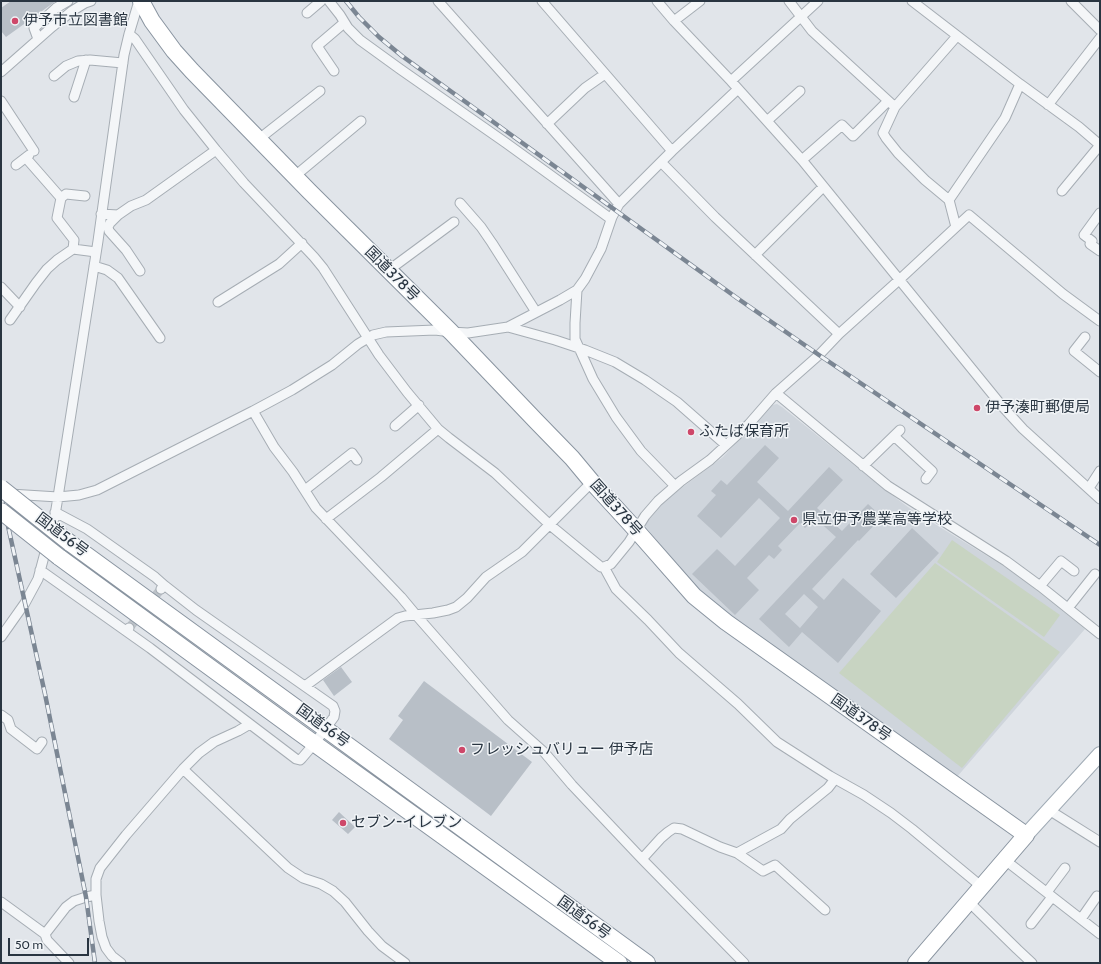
<!DOCTYPE html>
<meta charset="utf-8">
<style>
body{margin:0}
#map{position:relative;width:1101px;height:964px;overflow:hidden;background:#e1e5ea;font-family:Cabin,sans-serif}
canvas{display:block}
.frame{position:absolute;inset:0;border:2px solid #293541;pointer-events:none}
.scale{position:absolute;left:8px;top:938px;width:81px;height:18px;box-sizing:border-box;border:2px solid #293541;border-top:0;padding-left:5px;font-size:12px;line-height:14px;white-space:nowrap;color:#293541;-webkit-text-stroke:3px #f1f4f7;paint-order:stroke}
</style>
<div id="map">
<canvas width="1101" height="964"></canvas>
<div class="frame"></div>
<div class="scale">50 m</div>
</div>
<script>
const context = document.querySelector('canvas').getContext('2d');
context.lineJoin = 'round';
function fillPath(path, color) {
  context.fillStyle = color;
  context.fill(path, 'evenodd');
}
function poly(rows) {
  const path = new Path2D();
  for (const r of rows) {
    path.moveTo(r[0], r[1]);
    for (let i = 2; i < r.length; i += 2) path.lineTo(r[i], r[i + 1]);
  }
  return path;
}
function trace(path, color, width, dash) {
  context.strokeStyle = color;
  context.lineWidth = width;
  context.lineCap = dash ? 'butt' : 'round';
  context.setLineDash(dash || []);
  context.stroke(path);
}
function write(font, color, halo, rows, align = 'center') {
  context.font = font + ' Cabin,"Noto Sans JP",sans-serif';
  context.lineWidth = 3;
  context.setLineDash([]);
  context.textBaseline = 'middle';
  context.strokeStyle = halo;
  context.fillStyle = color;
  for (const [text, x, y, turn = 0] of rows) {
    context.save();
    context.translate(x, y);
    context.rotate((+turn || 0) * Math.PI / 180);
    context.textAlign = isNaN(turn) ? turn : align;
    if (halo) context.strokeText(text, 0, 0);
    context.fillText(text, 0, 0);
    context.restore();
  }
}
fillPath(poly([
 [777,404,782,407,885,490,912,510,1015,573,1085,629,956,778,729,617,708,599,688,579,645,526,654,512,664,501,723,457,772,405]
]), '#cfd5dc');
fillPath(poly([
 [952,540,1060,615,1044,637,937,562],
 [935,563,1060,652,962,768,839,673]
]), '#c8d4c2');
fillPath(poly([
 [11,1,56,1,6,37,1,31,1,8],
 [765,445,779,458,757,482,788,511,829,467,843,480,817,508,842,531,868,504,882,517,859,541,858,540,812,589,824,600,843,578,881,611,838,663,802,632,789,647,759,619,836,537,815,518,805,528,800,523,778,546,782,550,774,559,769,555,747,578,759,590,735,615,692,574,717,549,735,566,780,518,759,498,721,538,697,516,716,495,711,491,721,480,727,485],
 [804,594,818,607,800,628,785,614],
 [912,528,939,553,896,598,870,574],
 [341,667,352,682,334,696,323,680],
 [424,681,532,762,491,816,389,739,403,720,398,716],
 [339,812,355,827,348,834,332,820]
]), '#b8bfc7');
trace(poly([
 [129,628,161,589]
]), '#bcc2c8', 9, [9, 4.5]);
const street = poly([
 [329,1,340,15,348,28,360,40,400,69,506,143,611,219],
 [438,1,619,204],
 [542,1,672,151],
 [657,1,674,21,731,81,802,160,1002,406,1023,429,1100,499],
 [789,1,812,31,895,107],
 [912,1,1020,84,1079,127,1100,145],
 [1071,1,1100,30],
 [307,13,321,1],
 [674,21,700,1],
 [129,34,135,39,184,110,216,150,244,183,314,257,323,268,379,355,407,392,438,429,449,438,495,473,550,525,601,567,604,567,611,564,629,542,645,516,658,501,681,481,710,460,749,424,776,393,819,355,839,334,899,280,956,227,949,200,1005,118,1020,84],
 [38,39,34,28,56,8,68,1],
 [334,71,317,46,344,23],
 [1,72,52,27,72,11,85,3,91,1],
 [54,76,66,66,78,61,90,60,123,63],
 [731,81,818,1],
 [74,97,86,60],
 [1,101,34,151],
 [1048,105,1100,38],
 [767,121,800,91],
 [547,124,585,88,605,74],
 [259,139,320,91],
 [26,158,61,198],
 [802,160,842,125,853,136,888,101],
 [661,162,715,217,839,334],
 [16,165,29,155],
 [295,176,361,121],
 [1062,191,1100,145],
 [949,200,925,180,898,153,886,138,883,133,895,107,957,36],
 [460,203,481,227,492,243,536,312],
 [1100,213,1084,235,1092,241,1090,244,1100,251],
 [101,214,118,215,131,206,146,200,216,150],
 [118,215,110,223,108,227,109,231,126,250,140,271],
 [956,227,969,215,1063,294,1100,321],
 [73,249,74,240,57,218,61,198,66,194,85,196],
 [755,255,823,187],
 [94,266,107,270,118,278,160,338],
 [389,270,454,222],
 [1,287,20,307],
 [577,290,575,323,575,339,593,379,616,417,641,451,675,486],
 [218,302,279,264,302,243],
 [10,320,36,283,47,269,57,260,73,249,96,252],
 [508,327,555,340,585,350,615,362,645,380,677,402,726,445],
 [1085,337,1074,351,1100,372],
 [776,393,888,486,1006,561,1040,586,1100,634],
 [253,411,274,447,293,472,316,508,401,597,416,615,508,720,544,752,572,785,642,859,744,963],
 [395,426,419,405],
 [894,436,932,471,926,479],
 [863,466,900,430],
 [1089,488,1100,471],
 [305,490,352,453,357,460],
 [10,494,58,497,79,495,97,490,253,411,292,390,332,365,358,344,373,335,386,332,435,330,451,332,468,333,508,327,560,300,577,290,585,279,601,249,612,217,619,204,672,151,738,89],
 [55,512,87,529,155,577,164,585],
 [326,519,381,477,438,429],
 [604,567,616,589,648,620,679,653,738,704,777,742,830,776,864,795,891,813,912,829,982,887],
 [40,570,126,631],
 [1040,586,1061,561,1074,571],
 [1068,608,1095,574],
 [129,628,126,631,150,648,296,759,300,760,302,758,314,744,334,717,335,711,333,706,196,610,164,585,161,589],
 [1,637,25,603,38,579,55,515,58,497,98,241,124,55,129,34,139,1],
 [305,686,398,618,405,616,433,613,448,610,456,607,467,598,486,577,522,552,592,482],
 [1,715,8,720,11,729,37,749,42,742],
 [183,769,288,868,303,878,321,884,333,891,345,902,368,931,382,946,405,963],
 [1049,810,1100,842],
 [737,853,763,871,775,865,825,910],
 [642,859,661,838,668,832,674,828,682,829,720,847,737,853,781,829,790,819,828,788,835,779],
 [1005,860,1100,934],
 [1047,892,1065,868],
 [1,902,45,934,47,940,69,963],
 [969,902,1017,949,1032,963],
 [1081,919,1097,896],
 [1031,924,1052,897],
 [45,934,66,907,74,901,86,897,96,895],
 [121,963,112,956,106,948,102,937,99,921,96,895,96,879,100,868,126,835,183,769,199,753,214,742,238,731,250,724]
]);
const primary = poly([
 [1026,835,1100,754]
]);
const highway = poly([
 [141,1,152,21,174,51,192,71,309,191,451,332,536,421,572,458,592,482,636,530,694,596,726,622,1026,835,916,963],
 [70,543,647,963],
 [59,557,297,731,619,963]
]);
trace(street, '#a6adb4', 11);
trace(primary, '#a0abb5', 16);
trace(highway, '#8994a0', 18);
trace(street, '#f4f6f8', 9);
trace(primary, '#fff', 14);
trace(highway, '#fff', 16);
const rail = poly([
 [346,1,359,17,379,37,402,56,737,298,819,355,1100,545],
 [1,494,45,694,86,897,95,963]
]);
trace(rail, '#7b8693', 4.5);
trace(rail, '#f1f4f7', 3, [9]);
const highwayBridge = poly([
 [1,488,70,543],
 [1,511,59,557]
]);
trace(highwayBridge, '#8994a0', 18, []);
trace(highwayBridge, '#fff', 16);
for (const [x, y, r, color] of [
 [15,21,4,"#ce4769"],
 [977,408,4,"#ce4769"],
 [691,432,4,"#ce4769"],
 [794,520,4,"#ce4769"],
 [462,750,4,"#ce4769"],
 [343,823,4,"#ce4769"]
]) {
  const dot = new Path2D();
  dot.arc(x, y, r, 0, 2 * Math.PI);
  context.fillStyle = color;
  context.fill(dot);
  trace(dot, '#f1f4f7', 1.5);
}
write('15px', '#293541', '#f1f4f7', [
 ["伊予市立図書館",23,21],
 ["伊予湊町郵便局",985,408],
 ["ふたば保育所",699,432],
 ["県立伊予農業高等学校",802,520],
 ["フレッシュバリュー 伊予店",470,750],
 ["セブン-イレブン",351,823]
], 'left');
write('15px', '#293541', '#f1f4f7', [
 ["国道378号",392,274,45],
 ["国道378号",616,508,48],
 ["国道56号",62,535,37],
 ["国道378号",861,718,35],
 ["国道56号",323,726,36],
 ["国道56号",584,918,36]
]);
</script>
